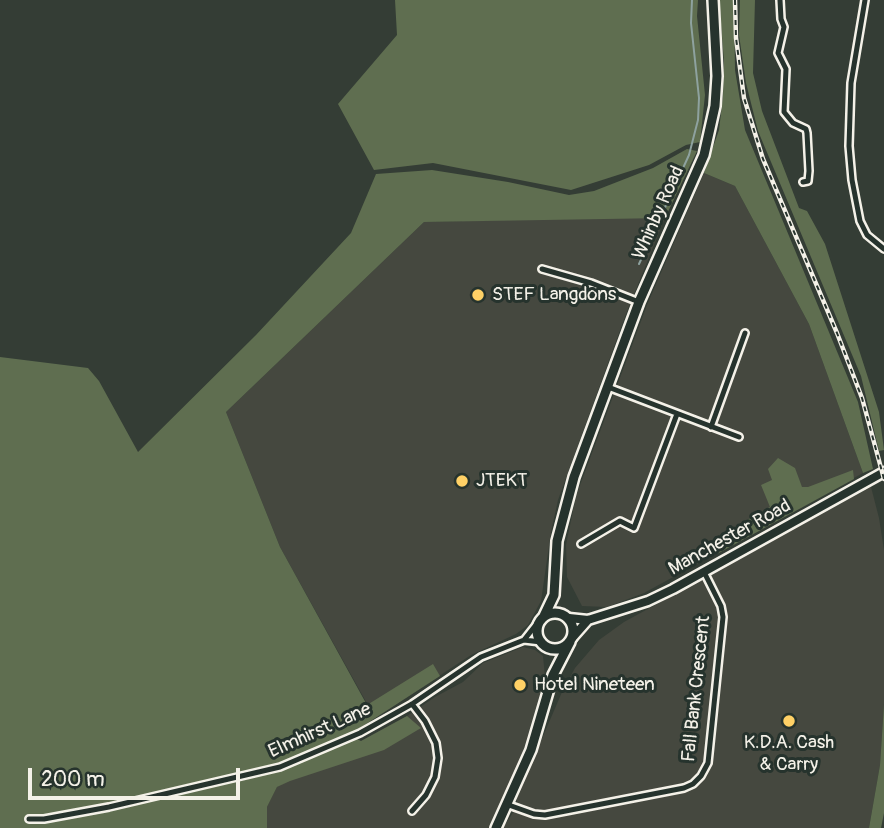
<!DOCTYPE html>
<style>
body{margin:0}
#map{position:relative;width:884px;height:828px;overflow:hidden;background:#343d35;font-family:Pangolin,sans-serif}
canvas{display:block}
.scale{position:absolute;left:28px;top:768px;width:212px;height:32px;box-sizing:border-box;border:4px solid #f4f1e8;border-top:0;padding-left:9px;font-size:21px;line-height:24px;white-space:nowrap;color:#f4f1e8;-webkit-text-stroke:5px #26332d;paint-order:stroke}
</style>
<div id="map">
<canvas width="884" height="828"></canvas>
<div class="scale">200 m</div>
</div>
<script>
const context = document.querySelector('canvas').getContext('2d');
context.lineJoin = 'round';
function fillPath(path, color) {
  context.fillStyle = color;
  context.fill(path, 'evenodd');
}
function poly(rows) {
  const path = new Path2D();
  for (const r of rows) {
    if (r.length === 3) {
      path.moveTo(r[0] + r[2], r[1]);
      path.arc(r[0], r[1], r[2], 0, 2 * Math.PI);
      continue;
    }
    path.moveTo(r[0], r[1]);
    for (let i = 2; i < r.length; i += 2) path.lineTo(r[i], r[i + 1]);
  }
  return path;
}
function trace(path, color, width, dash) {
  context.strokeStyle = color;
  context.lineWidth = width;
  context.lineCap = dash ? 'butt' : 'round';
  context.setLineDash(dash || []);
  context.stroke(path);
}
function write(font, color, halo, rows, align = 'center') {
  context.font = font + ' Pangolin,sans-serif';
  context.lineWidth = 6;
  context.setLineDash([]);
  context.textBaseline = 'middle';
  context.strokeStyle = halo;
  context.fillStyle = color;
  for (const [text, x, y, turn = 0] of rows) {
    context.save();
    context.translate(x, y);
    context.rotate((+turn || 0) * Math.PI / 180);
    context.textAlign = isNaN(turn) ? turn : align;
    if (halo) context.strokeText(text, 0, 0);
    context.fillText(text, 0, 0);
    context.restore();
  }
}
fillPath(poly([
 [704,173,735,186,809,324,863,473,644,593,607,607,582,606,567,577,566,545,576,496,647,305],
 [577,218,665,218,626,314,558,500,551,532,541,601,528,625,516,634,471,655,375,718,280,547,226,412,424,222],
 [871,487,879,518,884,550,884,704,880,765,869,828,503,828,516,808,517,797,562,692,575,668,599,640,624,622],
 [523,647,535,650,543,656,545,677,522,755,489,828,267,828,267,807,277,787,407,716,435,697,463,682,483,663]
]), '#45483f');
fillPath(poly([
 [395,0,698,0,697,16,705,95,700,142,686,145,649,165,571,190,433,163,374,170,338,104,397,35],
 [719,0,734,0,735,70,745,130,858,402,873,469,863,473,809,324,735,186,704,173,719,130,723,96,724,61],
 [740,0,755,0,753,73,762,111,799,208,807,211,825,244,879,412,884,450,879,451,861,376,758,131,746,83,739,35],
 [687,149,697,151,665,218,424,222,226,412,280,547,367,705,433,664,440,676,349,735,361,741,407,716,421,728,384,750,290,781,277,787,267,807,267,828,0,828,0,357,88,368,99,381,138,452,256,335,351,233,376,174,432,170,508,182,569,195,594,191,653,168],
 [778,458,795,468,802,487,808,487,853,470,854,479,717,554,706,553,714,539,770,507,761,485,772,480,768,469],
 [884,704,884,813,881,828,869,828,880,765]
]), '#5f6e50');
trace(poly([
 [639,264,689,155,698,120,699,98,691,23,692,0]
]), '#8ea29f', 2);
const minor = poly([
 [780,0,781,19,784,27,778,53,786,69,784,112,793,123,806,129,807,133,809,171,808,181,803,182],
 [865,0,851,83,849,146,852,180,860,221,867,235,884,249],
 [542,269,591,283,639,302],
 [608,387,739,437],
 [711,427,745,333],
 [581,544,620,521,634,528,677,414],
 [524,640,539,621],
 [412,704,425,721,436,743,438,758,435,777,426,795,412,811],
 [506,804,534,814,545,815,684,788,693,784,701,776,708,763,723,617,721,606,704,572],
 [29,819,44,819,109,807,280,767,360,733,412,704,481,657,524,640,541,642]
]);
const secondary = poly([
 [569,618,588,620,648,601,673,589,884,472],
 [573,637,588,620]
]);
const trunk = poly([
 [555,631,18],
 [544,616,554,595,557,541,574,477,639,302,704,155,715,106,717,76,713,0],
 [496,828,531,750,553,675,570,642]
]);
trace(minor, '#f4f1e8', 10);
trace(secondary, '#f4f1e8', 13);
trace(trunk, '#f4f1e8', 14);
trace(minor, '#26332d', 5);
trace(secondary, '#26332d', 8);
trace(trunk, '#26332d', 9);
const rail = poly([
 [735,0,736,38,744,98,763,159,837,333,862,398,884,479]
]);
trace(rail, '#f4f1e8', 4.5);
trace(rail, '#26332d', 2, [5]);
for (const [x, y, r, color] of [
 [478,295,7,"#ffd166"],
 [462,481,7,"#ffd166"],
 [520,685,7,"#ffd166"],
 [789,721,7,"#ffd166"]
]) {
  const dot = new Path2D();
  dot.arc(x, y, r, 0, 2 * Math.PI);
  context.fillStyle = color;
  context.fill(dot);
  trace(dot, '#26332d', 2.5);
}
write('19px', '#f4f1e8', '#26332d', [
 ["Whinby Road",659,213,-66],
 ["Manchester Road",730,538,-29],
 ["Fall Bank Crescent",697,689,-84],
 ["Elmhirst Lane",320,731,-24]
]);
write('19px', '#f4f1e8', '#26332d', [
 ["STEF Langdons",492,295],
 ["JTEKT",476,481],
 ["Hotel Nineteen",534,685],
 ["K.D.A. Cash",789,743,"center"],
 ["& Carry",789,765,"center"]
], 'left');
</script>
